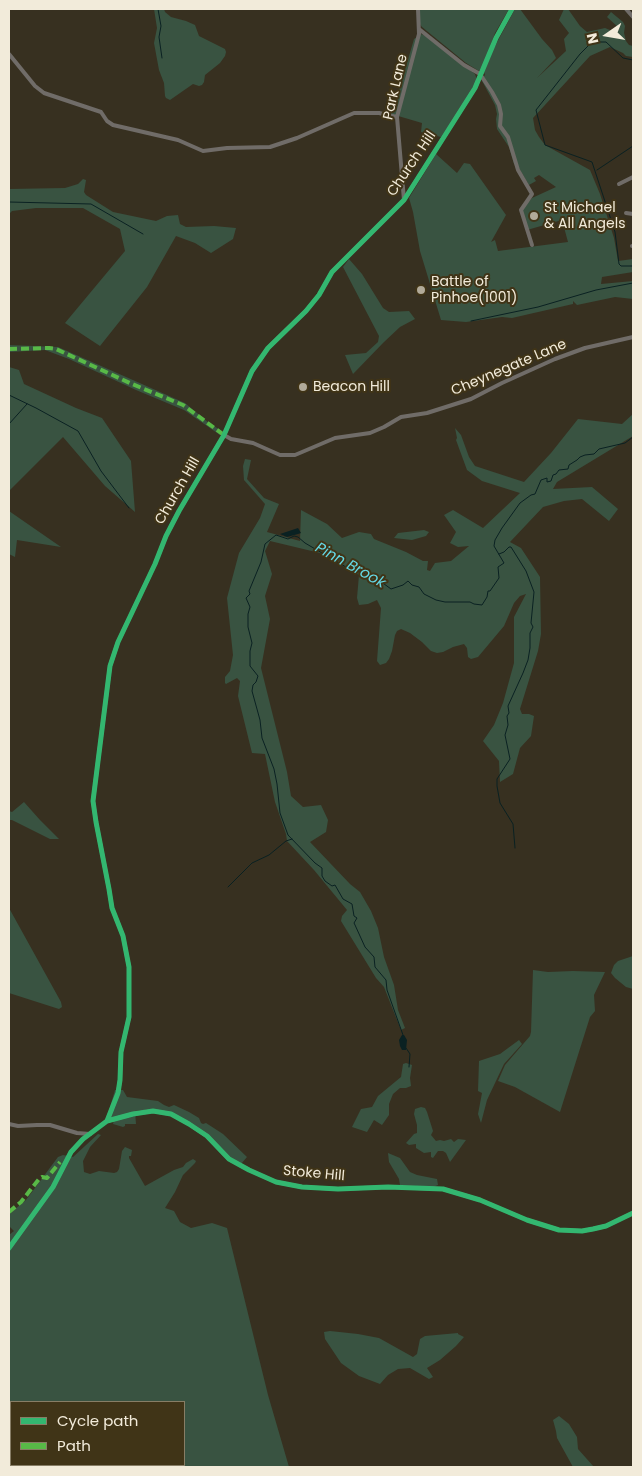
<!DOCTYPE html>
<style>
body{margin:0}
#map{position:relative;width:642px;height:1476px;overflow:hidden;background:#373020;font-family:Poppins,sans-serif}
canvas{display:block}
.frame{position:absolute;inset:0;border:10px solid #f2ebda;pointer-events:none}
.legend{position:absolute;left:10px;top:1401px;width:175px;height:65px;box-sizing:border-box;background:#403417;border:1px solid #877d65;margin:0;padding:6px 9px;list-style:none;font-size:15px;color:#f2ebda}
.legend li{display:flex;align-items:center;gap:10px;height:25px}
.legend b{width:25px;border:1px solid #877d65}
.north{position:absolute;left:582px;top:10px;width:50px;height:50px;-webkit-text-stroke:4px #403417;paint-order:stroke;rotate:257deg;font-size:14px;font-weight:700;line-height:20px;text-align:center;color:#f2ebda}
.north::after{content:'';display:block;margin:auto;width:18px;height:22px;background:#f2ebda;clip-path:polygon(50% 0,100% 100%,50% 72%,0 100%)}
</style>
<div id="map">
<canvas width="642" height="1476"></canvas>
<div class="frame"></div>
<ul class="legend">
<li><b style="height:6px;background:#33b770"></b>Cycle path</li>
<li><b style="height:6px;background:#58b947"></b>Path</li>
</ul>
<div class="north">N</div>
</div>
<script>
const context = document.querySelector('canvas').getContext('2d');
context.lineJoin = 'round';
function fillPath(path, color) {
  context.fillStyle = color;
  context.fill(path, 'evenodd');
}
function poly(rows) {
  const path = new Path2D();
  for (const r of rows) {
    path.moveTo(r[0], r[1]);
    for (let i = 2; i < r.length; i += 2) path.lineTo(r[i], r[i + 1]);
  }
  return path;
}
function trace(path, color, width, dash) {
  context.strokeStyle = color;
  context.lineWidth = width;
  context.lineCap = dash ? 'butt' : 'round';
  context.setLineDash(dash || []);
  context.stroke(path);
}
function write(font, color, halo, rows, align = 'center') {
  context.font = font + ' Poppins,sans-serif';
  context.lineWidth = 4;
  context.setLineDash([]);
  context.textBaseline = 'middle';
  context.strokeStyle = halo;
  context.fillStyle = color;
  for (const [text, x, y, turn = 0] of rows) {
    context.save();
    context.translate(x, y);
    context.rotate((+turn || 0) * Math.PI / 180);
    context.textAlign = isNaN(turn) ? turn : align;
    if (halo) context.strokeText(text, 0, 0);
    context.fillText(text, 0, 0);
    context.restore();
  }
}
fillPath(poly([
 [154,9,164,9,165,12,171,17,186,21,195,25,199,36,225,49,226,52,225,56,220,63,205,75,204,82,202,85,199,86,193,84,170,100,166,98,165,96,164,83,159,70,154,43,157,28],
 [419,9,509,9,495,33,483,66,479,71,466,63,422,27,419,23],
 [515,9,520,9,542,39,552,50,556,58,537,78,566,51,564,39,569,33,559,20,564,9,568,9,580,26,587,32,605,28,617,33,619,28,607,17,611,12,623,22,625,26,624,33,626,41,629,45,633,46,633,57,626,56,623,53,610,47,590,56,533,118,535,130,539,137,545,145,590,170,600,194,614,238,618,261,633,259,633,272,602,277,601,284,633,281,633,299,615,297,577,305,573,301,573,304,512,318,502,317,466,322,441,320,420,251,413,212,409,198,436,154,457,173,464,163,470,164,506,215,491,242,495,240,498,251,568,242,562,220,527,230,521,210,532,198,556,187,539,175,534,178,536,181,529,185,517,165,514,164,509,147,497,129,496,119,497,114,495,105,481,79,485,75,484,72,494,48],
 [421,34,428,37,475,74,476,77,476,82,464,104,441,137,421,132,422,123,388,113,391,101,396,101,414,39],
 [83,179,86,180,84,192,86,195,113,212,156,221,167,216,178,215,180,224,186,227,214,226,236,228,233,239,211,253,195,243,176,236,147,287,100,346,65,323,125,251,120,229,83,208,36,208,12,211,9,214,9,189,65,188,78,184],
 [349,259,362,274,383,308,389,312,409,311,415,319,400,327,384,342,353,374,345,355,366,353,378,342,379,336,343,267],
 [9,345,58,347,185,403,209,423,222,431,220,435,184,410,136,390,69,359,45,350,9,352],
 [9,367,19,370,24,384,76,408,102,418,131,461,135,512,105,486,63,437,9,491],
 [633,414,633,436,557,482,553,489,592,487,618,509,609,521,582,499,564,501,543,507,510,542,521,548,540,577,541,634,538,651,520,709,522,714,529,714,534,716,531,736,520,748,513,774,500,782,499,761,483,741,494,725,503,703,514,663,514,617,526,594,520,596,514,603,504,626,478,657,471,659,468,657,467,648,464,644,453,647,443,652,437,653,431,651,422,642,410,633,401,629,397,631,395,635,392,651,389,659,386,663,380,665,377,661,381,608,377,600,368,604,359,605,357,598,359,575,320,553,270,541,265,551,272,574,265,596,270,619,261,668,287,772,291,796,303,807,321,805,328,820,326,832,310,842,350,884,360,892,371,911,378,928,384,957,394,985,398,1010,405,1028,401,1030,384,987,376,978,341,921,342,916,347,910,314,870,287,841,286,834,275,802,265,754,252,753,238,696,240,681,237,678,226,684,225,683,225,677,230,671,233,655,227,598,239,553,260,518,265,504,244,480,243,466,245,459,251,460,247,479,264,498,279,504,267,532,300,541,301,510,327,524,342,538,359,532,371,534,374,539,406,552,423,561,428,561,427,570,430,571,435,563,451,561,469,546,458,547,450,543,456,532,444,515,453,510,483,528,520,493,482,481,467,470,456,440,457,438,455,428,461,435,469,457,475,466,524,482,551,453,578,419,622,424],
 [9,511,61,547,17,540,15,557,9,554],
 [424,530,429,532,426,536,412,540,394,538,398,533],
 [24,802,40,820,59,839,50,839,12,820,9,820,9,811,12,812],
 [9,908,61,1002,62,1007,59,1009,9,993],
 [633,956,633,989,626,987,615,978,611,973,614,965,618,961],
 [533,970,548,972,573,971,605,972,594,995,595,1011,590,1017,560,1112,515,1087,498,1081,505,1065,530,1036,531,1032],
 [519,1040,522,1044,504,1064,487,1100,481,1123,478,1114,482,1093,478,1091,479,1061,500,1054],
 [406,1063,412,1065,410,1078,411,1086,406,1088,400,1088,393,1094,389,1104,389,1115,382,1125,374,1120,367,1132,352,1127,361,1109,372,1107,378,1096,401,1077,403,1064],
 [115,1090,123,1090,127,1097,158,1101,164,1105,169,1107,174,1105,189,1112,199,1118,201,1123,203,1124,206,1123,223,1134,247,1157,241,1164,229,1157,208,1135,196,1126,168,1112,153,1109,135,1111,136,1124,125,1124,125,1126,123,1127,113,1124,114,1120,107,1117],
 [421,1107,425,1108,427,1112,433,1131,431,1135,436,1141,440,1140,444,1141,451,1139,454,1142,458,1139,466,1140,450,1162,446,1153,443,1151,438,1151,433,1158,431,1157,431,1152,424,1153,416,1148,416,1144,409,1145,406,1143,414,1134,417,1133,417,1125,414,1114,415,1109],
 [98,1134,101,1135,90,1147,83,1161,84,1172,90,1174,99,1171,114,1173,117,1172,119,1169,122,1151,125,1147,132,1150,131,1156,129,1156,129,1158,145,1186,174,1170,183,1167,186,1163,193,1159,196,1161,195,1163,183,1175,175,1192,165,1208,174,1211,180,1222,191,1228,212,1223,227,1228,268,1395,289,1467,9,1467,9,1235,14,1231,9,1226,9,1214,26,1200,58,1157,63,1155,73,1157],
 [11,1402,184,1402,184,1465,11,1465],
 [388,1153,400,1158,410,1172,417,1175,437,1179,438,1185,433,1187,400,1185,399,1179,389,1162],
 [330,1331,358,1334,379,1338,413,1357,417,1354,420,1339,425,1336,458,1333,458,1334,464,1337,456,1346,440,1360,427,1368,433,1377,429,1379,410,1368,398,1369,388,1375,380,1384,359,1376,341,1363,325,1339,324,1332],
 [559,1416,569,1424,577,1437,578,1449,594,1467,573,1467,557,1438,556,1431,553,1420]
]), '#395341');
fillPath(poly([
 [298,528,301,533,298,534,287,537,280,534],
 [402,1035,404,1035,407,1040,406,1050,402,1050,400,1046,399,1040]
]), '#0a2122');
trace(poly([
 [158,9,161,26,159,37,162,58],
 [633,60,623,58,606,42,592,42,580,54,536,110,545,145,592,162,615,232,619,264,621,266,633,266],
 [597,170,633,146],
 [9,202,91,204,143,234],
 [471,321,538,307,596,290,633,283],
 [9,395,36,408,78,431,101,471,129,508],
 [9,424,27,404],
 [499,554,504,552,509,547,511,547,526,571,534,592,531,623,533,627,530,633,530,648,528,660,523,673,508,706,509,713,507,716,508,725,505,735,510,759,497,779,497,786,500,803,513,824,515,848],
 [228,887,252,863,269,855,286,841,292,839],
 [403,1035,387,990,386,980,375,967,374,957,365,947,355,925,354,923,357,918,354,916,352,904,343,899,335,885,332,886,325,881,322,876,322,868,315,863,288,835,280,813,277,784,274,769,262,738,260,720,252,691,253,685,256,682,258,676,250,666,250,651,252,643,248,627,248,614,250,607,246,598,250,594,249,591,261,562,265,544,276,535,288,539,294,536,298,537,305,543,346,567,376,578,391,589,403,585,408,581,412,585,419,587,424,594,436,600,445,602,470,602,474,604,482,605,487,597,488,591,490,591,499,578,498,567,504,563,494,546,495,540,502,528,520,503,531,495,535,494,541,480,547,478,547,482,551,481,553,475,556,474,559,470,568,469,569,465,577,460,580,457,585,455,594,454,599,449,625,443,633,437],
 [406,1048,410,1054,409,1067]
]), '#0a2122', 1);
trace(poly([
 [626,9,633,17],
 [419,29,464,65,480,74,492,92,499,105,501,114,500,126,508,137,518,170,532,194,521,210,532,245],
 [9,54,35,86,44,93,101,112,107,121,113,125,178,140,203,151,227,148,270,147,297,138,354,113,379,113,397,117],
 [619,184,633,177],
 [404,200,397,117,419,34,418,9],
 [626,213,633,214],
 [632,246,633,246],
 [224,435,231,439,253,443,280,455,295,455,335,438,370,433,384,427,401,417,427,413,471,399,502,383,555,359,585,348,633,337],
 [107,1121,118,1093,120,1080,121,1052,129,1017,129,967,123,936,112,908,109,889,96,822,93,801,110,666,118,642,155,564,166,536,179,511,224,435,252,371,268,348,306,311,319,295,332,272,404,200,475,88,496,38,512,9],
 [9,1124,18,1126,37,1125,50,1125,77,1133,90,1134],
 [9,1248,53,1187,71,1152,83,1139,107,1121,133,1114,153,1111,171,1114,189,1124,207,1136,229,1159,249,1170,276,1182,302,1187,338,1189,388,1187,443,1189,480,1200,527,1220,559,1230,582,1231,593,1229,606,1226,633,1213]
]), '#706c68', 4);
trace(poly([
 [9,349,49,348,56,349,132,384,183,405,224,435],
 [9,1212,21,1202,39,1179,42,1177,47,1178,60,1162]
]), '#58b947', 4, [8, 4]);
trace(poly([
 [107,1121,118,1093,120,1080,121,1052,129,1017,129,967,123,936,112,908,109,889,96,822,93,801,110,666,118,642,155,564,166,536,179,511,224,435,252,371,268,348,306,311,319,295,332,272,404,200,475,88,496,38,512,9],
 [9,1248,53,1187,71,1152,83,1139,107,1121,133,1114,153,1111,171,1114,189,1124,207,1136,229,1159,249,1170,276,1182,302,1187,338,1189,388,1187,443,1189,480,1200,527,1220,559,1230,582,1231,593,1229,606,1226,633,1213]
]), '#33b770', 5);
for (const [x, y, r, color] of [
 [534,216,5,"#b1aa99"],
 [421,290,5,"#b1aa99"],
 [303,387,5,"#b1aa99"]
]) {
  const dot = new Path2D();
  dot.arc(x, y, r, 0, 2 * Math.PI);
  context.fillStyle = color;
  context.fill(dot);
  trace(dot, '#403417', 2);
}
write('14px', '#f2ebda', '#403417', [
 ["Park Lane",396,87,-77],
 ["Church Hill",412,164,-56],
 ["Cheynegate Lane",509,368,-23],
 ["Church Hill",178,491,-60],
 ["Stoke Hill",314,1174,5]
]);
write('14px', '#f2ebda', '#403417', [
 ["St Michael",544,208],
 ["& All Angels",544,224],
 ["Battle of",431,282],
 ["Pinhoe(1001)",431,298],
 ["Beacon Hill",313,387]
], 'left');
write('italic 15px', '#64d9e6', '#403417', [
 ["Pinn Brook",350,566,29]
]);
</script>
